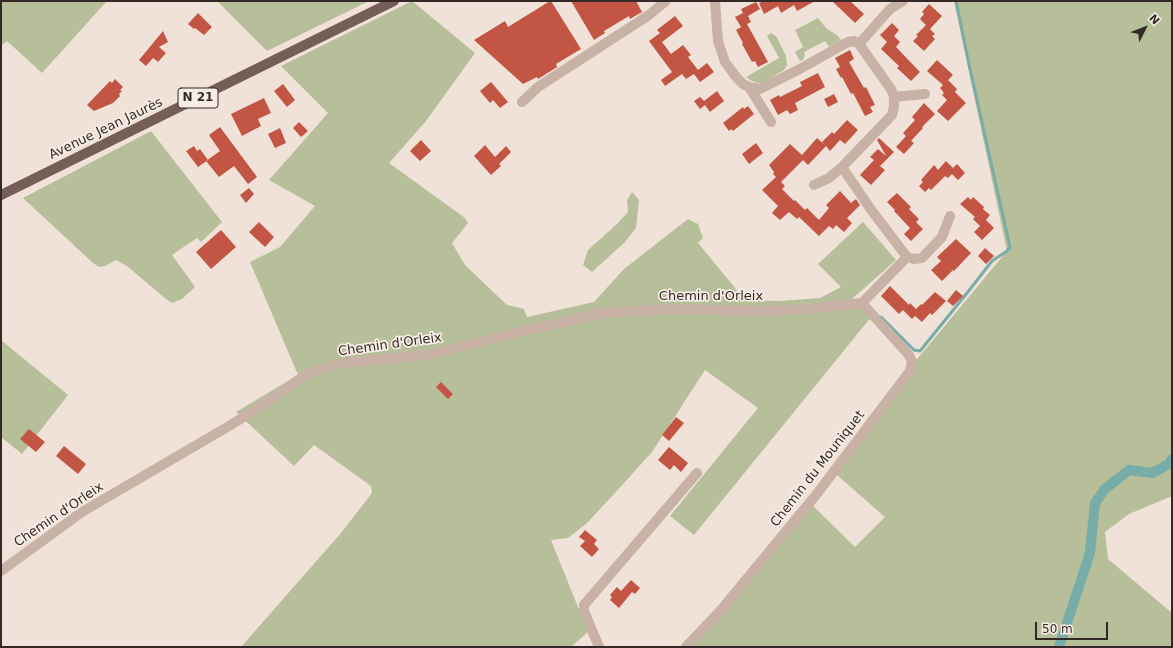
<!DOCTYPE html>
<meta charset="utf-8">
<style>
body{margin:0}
#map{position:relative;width:1173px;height:648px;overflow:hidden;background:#f0e2d8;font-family:"DejaVu Sans",sans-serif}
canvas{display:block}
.frame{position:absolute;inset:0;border:2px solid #342926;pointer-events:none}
.north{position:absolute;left:1125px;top:8px;width:40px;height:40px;-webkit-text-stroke:3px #f8ede4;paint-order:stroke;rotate:48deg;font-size:11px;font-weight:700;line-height:16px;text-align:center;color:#342926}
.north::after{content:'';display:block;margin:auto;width:14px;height:18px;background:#342926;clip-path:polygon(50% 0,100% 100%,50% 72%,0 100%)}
.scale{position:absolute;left:1035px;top:622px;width:73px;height:18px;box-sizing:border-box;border:2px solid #342926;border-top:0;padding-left:5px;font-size:12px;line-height:14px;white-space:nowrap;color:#342926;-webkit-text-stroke:3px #f8ede4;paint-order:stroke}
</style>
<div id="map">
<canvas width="1173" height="648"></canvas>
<div class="frame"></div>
<div class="north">N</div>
<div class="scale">50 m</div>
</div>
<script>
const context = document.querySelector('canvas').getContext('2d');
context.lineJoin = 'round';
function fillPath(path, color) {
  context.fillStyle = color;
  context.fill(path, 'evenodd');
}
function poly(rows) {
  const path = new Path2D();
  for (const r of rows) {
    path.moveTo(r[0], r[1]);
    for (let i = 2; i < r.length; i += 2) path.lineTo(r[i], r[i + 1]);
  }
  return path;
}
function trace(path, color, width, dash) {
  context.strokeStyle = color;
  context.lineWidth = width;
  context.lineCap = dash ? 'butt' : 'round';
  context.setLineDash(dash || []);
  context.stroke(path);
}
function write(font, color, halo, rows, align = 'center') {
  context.font = font + ' "DejaVu Sans",sans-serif';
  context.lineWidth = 3.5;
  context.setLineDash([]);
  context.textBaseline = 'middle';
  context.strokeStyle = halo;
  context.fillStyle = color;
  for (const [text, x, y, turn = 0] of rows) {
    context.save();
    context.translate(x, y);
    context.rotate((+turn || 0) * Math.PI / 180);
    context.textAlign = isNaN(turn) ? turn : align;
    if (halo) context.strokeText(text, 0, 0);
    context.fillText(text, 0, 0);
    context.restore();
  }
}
fillPath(poly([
 [1,1,107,1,42,73,7,41,1,46],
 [217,1,369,1,267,51],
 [412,1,475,53,426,121,389,163,465,218,468,223,452,243,465,265,507,305,524,309,527,317,594,302,624,269,688,219,698,224,703,238,698,243,745,300,780,301,820,298,841,287,818,264,863,222,896,260,853,298,872,316,694,535,670,516,758,408,705,370,652,452,614,494,587,523,568,538,551,540,588,632,571,647,241,647,341,533,372,493,371,486,314,445,294,466,236,412,298,375,250,262,280,247,315,206,269,180,328,113,281,66],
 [954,1,1172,1,1172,496,1129,514,1105,532,1108,559,1172,613,1172,647,681,647,701,627,807,500,855,547,885,517,830,469,913,364,1007,251],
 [818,18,826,28,838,36,841,40,829,47,825,41,804,52,805,55,803,60,800,61,795,52,803,47,795,30],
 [771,33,776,36,786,56,787,65,784,70,762,83,757,83,750,80,746,77,779,58,767,36],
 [151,131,222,222,201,242,197,238,172,255,195,287,182,299,172,303,166,299,127,266,116,260,105,266,99,267,93,263,23,198],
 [632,192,639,200,636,228,624,243,592,272,583,265,588,250,617,224,628,212,627,200],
 [1,340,68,395,22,454,1,437]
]), '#b6bf99');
trace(poly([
 [881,317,914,350,920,351,967,293,992,261,1007,251,1010,247,970,69,956,1]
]), '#78aca9', 3);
trace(poly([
 [1059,647,1090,553,1095,503,1105,489,1129,470,1152,473,1169,464,1172,459]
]), '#78aca9', 10);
fillPath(poly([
 [550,1,551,1,581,49,556,64,557,67,538,79,537,77,523,84,474,40,505,21,508,27],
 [571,1,636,1,642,12,630,19,629,16,604,31,605,33,594,40],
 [764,1,815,1,797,11,794,5,781,13,778,6,764,14,759,3],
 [832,1,850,1,864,14,855,23],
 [756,2,760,9,748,16,751,22,747,24,768,62,758,67,755,61,752,62,742,44,743,43,736,30,743,26,741,27,735,17,743,13,741,9],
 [929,4,942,16,930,29,935,34,932,36,935,39,924,51,913,41,918,36,916,35,926,25,920,19,924,14,922,12],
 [198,13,212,27,204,35,195,28,194,29,188,24],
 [675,16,683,26,662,42,671,54,683,45,691,55,688,57,698,70,707,63,714,72,700,82,694,74,686,79,682,74,665,86,661,80,672,72,649,41,660,33,657,30],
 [892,23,899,30,894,36,900,42,896,47,920,72,911,81,897,68,899,66,881,49,887,42,880,35],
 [163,31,168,42,159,47,166,53,158,62,153,58,146,66,139,60],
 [850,50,854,59,849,62,864,88,866,87,875,105,870,107,873,112,865,116,853,93,851,94,842,77,841,78,836,69,840,67,835,58],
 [937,60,953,75,944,84,948,80,957,89,955,92,966,103,948,121,937,111,947,100,942,95,944,93,940,88,943,85,927,71],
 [818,73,825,87,795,103,798,110,790,114,787,110,778,115,770,100,779,95,780,97,802,86,800,82],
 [115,79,123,87,120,90,122,91,119,94,120,96,113,103,94,111,87,105,110,81,112,83],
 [491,82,508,102,500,108,493,100,490,103,480,91],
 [283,84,295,100,287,107,274,91],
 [717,91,724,101,710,112,705,105,700,109,694,101,700,97,704,101],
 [834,94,838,102,828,107,824,99],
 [264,98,271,113,258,119,261,126,242,136,231,114],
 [924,103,935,114,922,127,923,128,911,141,914,143,904,154,896,147,906,136,903,133,915,120,912,117],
 [748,106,754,114,733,131,731,129,729,131,723,123,743,107,744,109],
 [847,120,858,130,845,144,840,140,830,151,826,146,808,165,803,160,781,182,785,186,782,189,794,201,795,200,805,210,807,208,819,220,829,208,826,205,840,191,851,203,856,199,860,205,847,218,852,223,844,232,836,225,833,229,829,226,819,236,799,217,797,219,789,212,780,220,772,213,778,206,762,190,776,177,773,174,774,172,769,165,790,144,802,155,817,138,826,146,822,142,832,132,834,134],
 [299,122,308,131,301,137,293,128],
 [220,127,257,177,248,184,234,166,219,177,206,161,220,151,209,135],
 [280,128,286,143,275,148,268,134],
 [879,138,894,152,880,166,885,170,871,185,860,175,874,160,870,157,878,149,886,156,877,140],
 [421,140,431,151,420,161,410,151],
 [756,143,763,153,749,164,742,154],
 [485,145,495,157,506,146,511,152,499,164,501,166,491,175,474,156],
 [194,146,197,151,200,149,208,160,198,167,186,151],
 [946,161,953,168,957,164,965,173,958,180,952,174,948,178,945,176,931,190,929,188,925,192,919,186,923,182,921,180,934,165,938,170],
 [249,188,254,194,246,203,240,195],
 [897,193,911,207,909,209,919,219,916,222,923,229,911,241,904,234,910,228,894,211,895,210,887,202],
 [968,197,971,200,973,197,984,207,983,209,990,215,986,220,994,228,982,240,974,232,980,226,973,219,975,217,960,204],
 [259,222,274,237,265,247,249,232],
 [221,230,236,247,211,269,196,252],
 [956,239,971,253,954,271,953,270,942,281,931,270,941,261,937,257],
 [985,248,994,256,986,264,978,256],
 [890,286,909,305,910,303,916,309,921,304,922,305,935,292,946,301,932,315,930,313,922,322,915,316,912,319,903,310,899,314,881,296],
 [956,290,963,296,953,306,947,301],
 [441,382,453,394,448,399,436,387],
 [676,417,684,423,669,441,662,435],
 [29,429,45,442,36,452,20,439],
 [64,446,86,464,78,474,56,456],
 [669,447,688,463,681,472,674,465,670,470,658,460],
 [585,530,597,540,594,544,599,549,592,557,580,546,585,541,579,537],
 [631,580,640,588,635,594,632,592,619,608,610,600,612,597,610,595,617,587,621,591]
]), '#c35544');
trace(poly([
 [715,1,718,41,725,62,737,78,743,84,749,87,771,122],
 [749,87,760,89,798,70,848,42,854,41,859,44,890,9,903,1],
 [894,97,925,94],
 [522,102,538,87,649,15,666,1],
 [842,167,872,211,907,257,862,303],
 [814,185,829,178,842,167,892,115,894,107,894,97,891,89,859,44],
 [907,257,914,259,922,258,942,237,950,216],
 [1,571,82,512,229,426,260,407,304,376,324,368,344,363,432,354,506,335,603,313,664,309,765,311,808,309,862,303],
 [599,647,584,611,584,605,697,473],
 [686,647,721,610,816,495,910,371,912,361,908,354,862,303]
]), '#c8b1a5', 10);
trace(poly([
 [1,195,394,1]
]), '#755e57', 10);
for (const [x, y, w] of [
 [198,98,40]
]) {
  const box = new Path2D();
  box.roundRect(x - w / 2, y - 10, w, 20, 3);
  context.fillStyle = '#f8ede4';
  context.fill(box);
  trace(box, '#342926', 1);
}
write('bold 12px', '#342926', null, [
 ["N 21",198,98]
]);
write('13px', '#342926', '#f8ede4', [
 ["Avenue Jean Jaurès",106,129,-26],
 ["Chemin d'Orleix",711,297],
 ["Chemin d'Orleix",390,345,-8],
 ["Chemin du Mouniquet",818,469,-52],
 ["Chemin d'Orleix",59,515,-34]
]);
</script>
